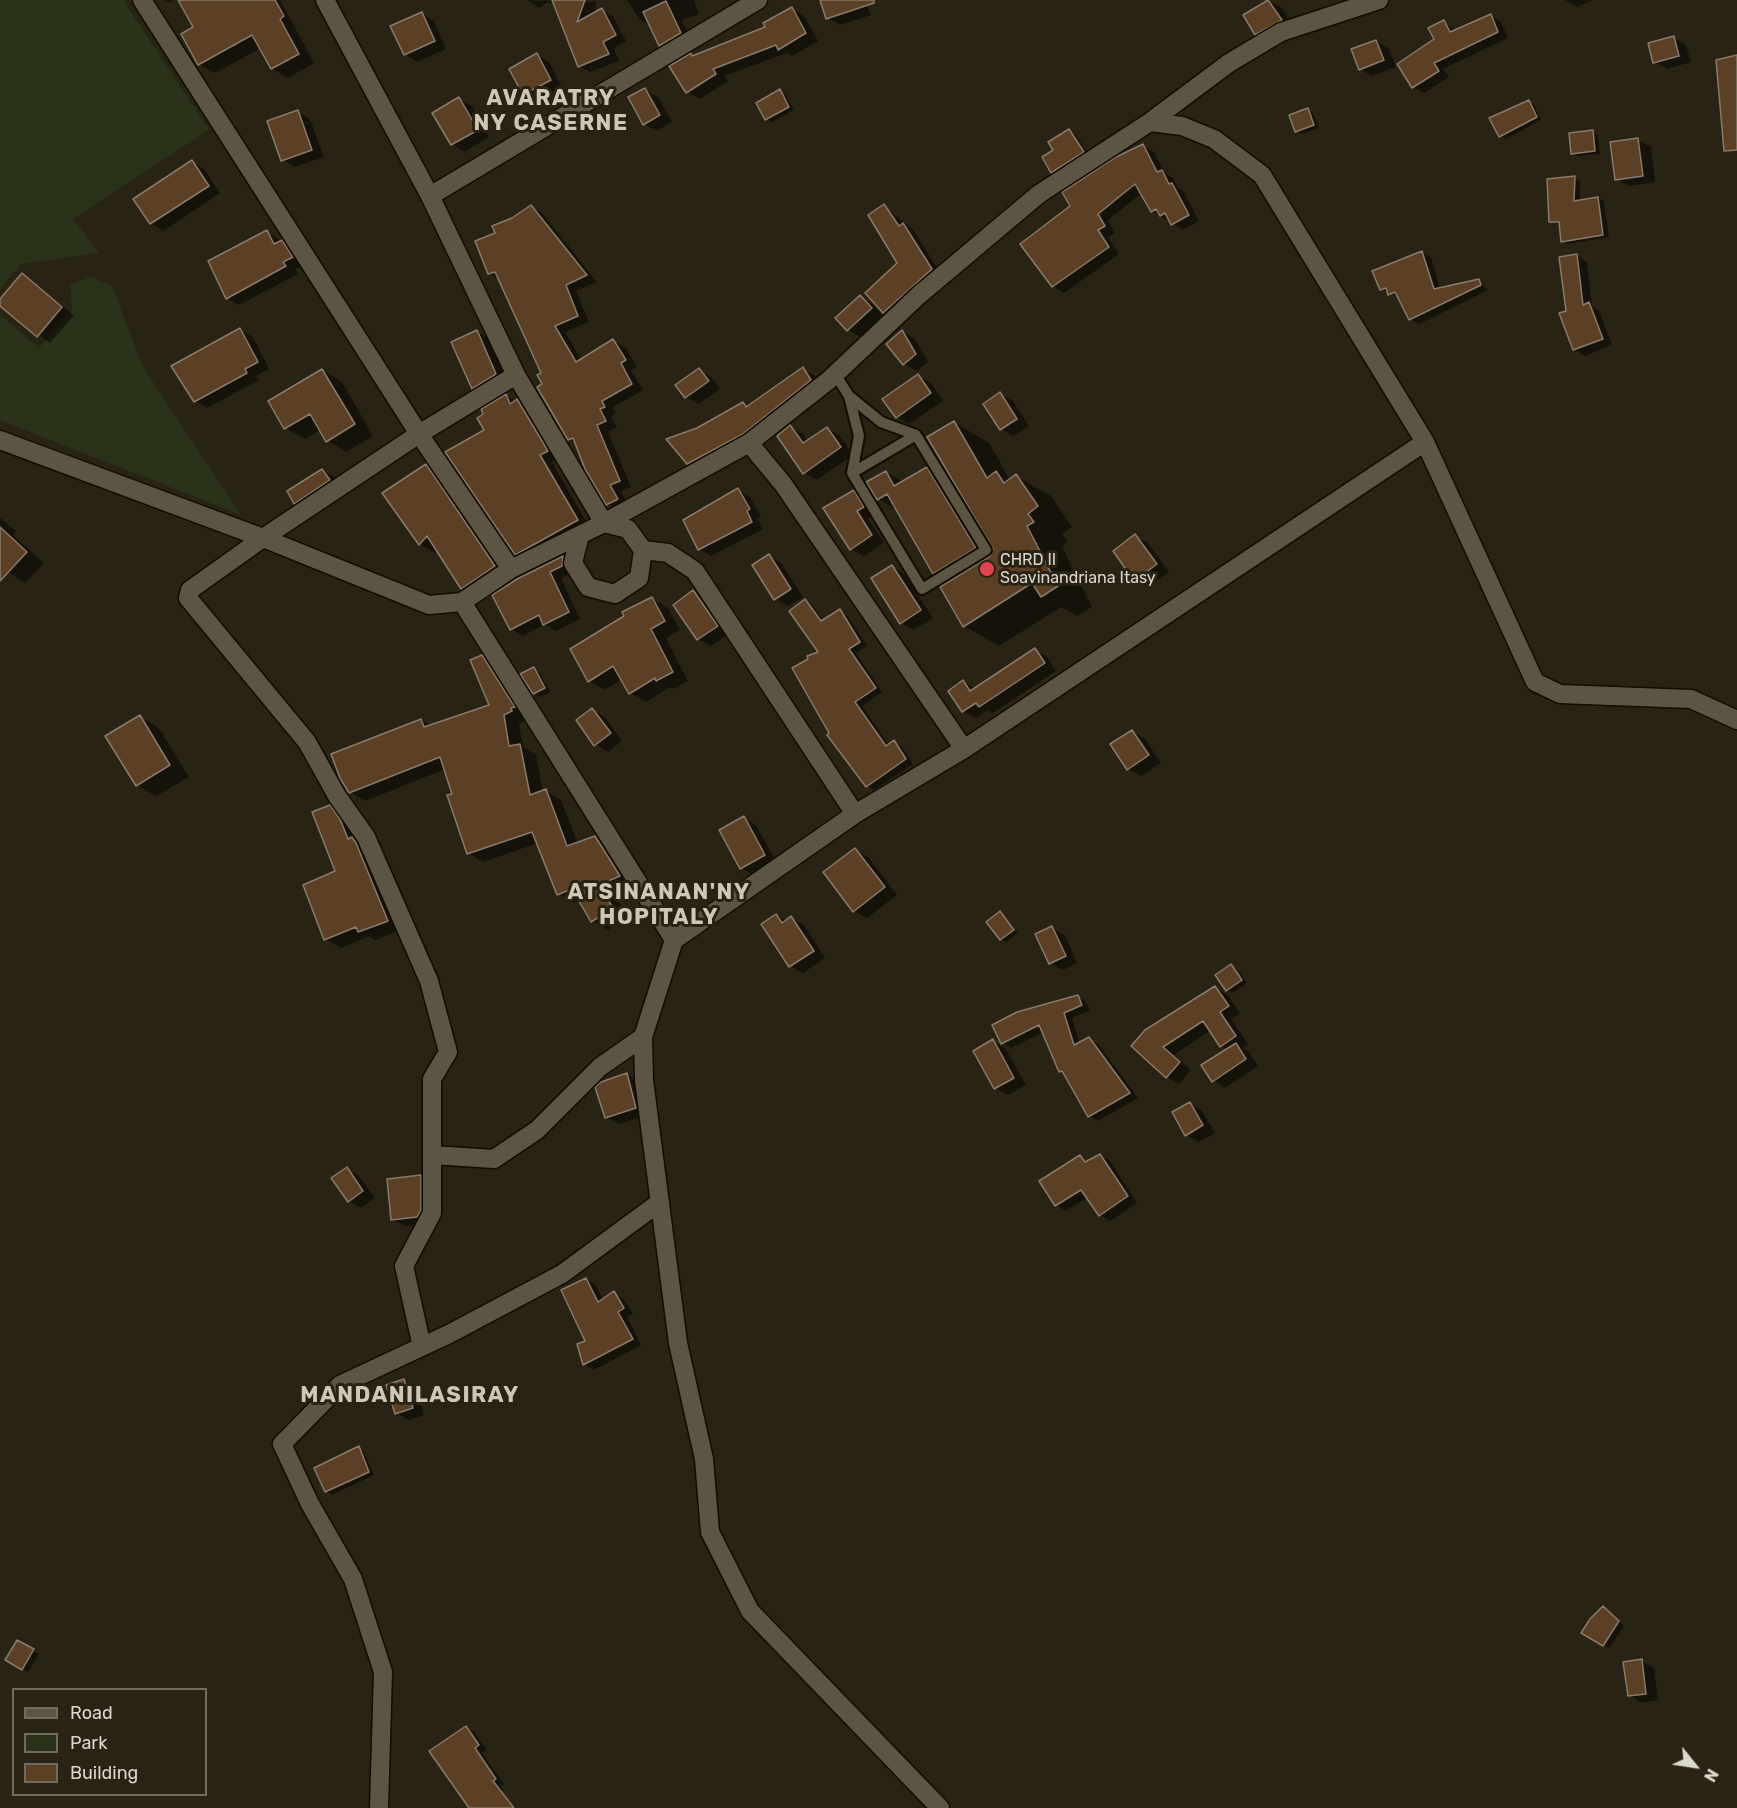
<!DOCTYPE html>
<style>
body{margin:0}
#map{position:relative;width:1737px;height:1808px;overflow:hidden;background:#292314;font-family:Rubik,sans-serif}
canvas{display:block}
.legend{position:absolute;left:12px;top:1688px;width:195px;height:108px;box-sizing:border-box;background:#292314;border:2px solid #706b5e;margin:0;padding:8px 10px;list-style:none;font-size:18px;color:#dbd7cd}
.legend li{display:flex;align-items:center;gap:12px;height:30px}
.legend b{width:30px;border:2px solid #706b5e}
.north{position:absolute;left:1665px;top:1736px;width:60px;height:60px;-webkit-text-stroke:4px #292314;paint-order:stroke;rotate:120deg;font-size:16px;font-weight:700;line-height:24px;text-align:center;color:#dbd7cd}
.north::after{content:'';display:block;margin:auto;width:21px;height:27px;background:#dbd7cd;clip-path:polygon(50% 0,100% 100%,50% 72%,0 100%)}
</style>
<div id="map">
<canvas width="1737" height="1808"></canvas>
<ul class="legend">
<li><b style="height:8px;background:#5c5544"></b>Road</li>
<li><b style="height:16px;background:#2b321a"></b>Park</li>
<li><b style="height:16px;background:#5b4025"></b>Building</li>
</ul>
<div class="north">N</div>
</div>
<script>
const context = document.querySelector('canvas').getContext('2d');
context.lineJoin = 'round';
function fillPath(path, color) {
  context.fillStyle = color;
  context.fill(path, 'evenodd');
}
function poly(rows) {
  const path = new Path2D();
  for (const r of rows) {
    path.moveTo(r[0], r[1]);
    for (let i = 2; i < r.length; i += 2) path.lineTo(r[i], r[i + 1]);
  }
  return path;
}
function trace(path, color, width, dash) {
  context.strokeStyle = color;
  context.lineWidth = width;
  context.lineCap = dash ? 'butt' : 'round';
  context.setLineDash(dash || []);
  context.stroke(path);
}
function write(font, color, halo, rows, align = 'center') {
  context.font = font + ' Rubik,sans-serif';
  context.lineWidth = 6;
  context.setLineDash([]);
  context.textBaseline = 'middle';
  context.strokeStyle = halo;
  context.fillStyle = color;
  for (const [text, x, y, turn = 0] of rows) {
    context.save();
    context.translate(x, y);
    context.rotate((+turn || 0) * Math.PI / 180);
    context.textAlign = isNaN(turn) ? turn : align;
    if (halo) context.strokeText(text, 0, 0);
    context.fillText(text, 0, 0);
    context.restore();
  }
}
fillPath(poly([
 [0,0,123,0,209,130,73,219,99,253,21,264,0,289],
 [91,277,112,286,143,367,241,515,0,420,0,315,39,348,72,311,70,284]
]), '#2b321a');
fillPath(poly([
 [163,0,174,0,168,3],
 [209,0,280,0,314,63,288,78,272,68,261,48,215,73,199,64,195,28],
 [527,0,597,2,593,15,602,10,613,16,626,41,614,48,619,61,590,72,579,66,555,5,548,2,539,8],
 [627,0,694,0,699,14,682,20,691,39,671,51,660,45,652,26,640,20],
 [822,0,864,0,871,15,840,25,828,18],
 [1565,0,1593,0,1577,7],
 [1269,1,1282,8,1293,27,1268,41,1256,33,1245,16],
 [792,9,804,16,818,41,792,56,787,53,724,76,728,81,700,99,687,92,691,55,693,57,767,27],
 [421,13,434,21,446,49,417,62,405,54],
 [1491,16,1501,22,1508,38,1443,69,1449,77,1424,93,1413,87,1444,22,1456,31],
 [1674,38,1686,45,1691,62,1667,69,1655,62],
 [1376,41,1389,49,1396,67,1372,76,1360,69],
 [537,55,549,62,562,87,536,101,524,94],
 [645,90,658,97,672,122,656,131,644,124],
 [780,91,786,95,794,110,772,122,766,119],
 [459,99,472,106,489,137,464,152,452,144],
 [1528,101,1534,105,1541,120,1506,139,1500,136],
 [1308,110,1313,113,1319,128,1302,134,1296,131],
 [298,112,310,119,324,157,295,167,283,160],
 [1069,130,1075,134,1089,155,1058,175,1052,172],
 [1593,131,1598,135,1600,154,1578,156,1573,153],
 [1638,140,1651,147,1655,182,1629,186,1617,179],
 [1143,146,1154,152,1165,173,1173,178,1178,188,1183,191,1199,221,1183,230,1152,211,1142,193,1108,220,1115,233,1108,237,1119,254,1064,293,1053,286,1072,207],
 [192,162,204,169,220,193,163,231,151,223],
 [1574,178,1580,181,1580,201,1598,198,1604,201,1609,237,1568,244,1562,241,1561,225,1550,221],
 [531,206,542,213,597,282,576,291,589,322,565,332,582,361,613,341,625,347,637,367,631,370,643,390,613,407,616,413,611,416,617,427,608,432,631,487,621,491,628,505,619,510,607,504,576,444,569,439,544,384,543,374,500,280,489,273,497,234],
 [884,206,914,231,942,276,895,318,884,312,867,293,899,263],
 [267,232,294,249,304,265,295,269,298,274,239,305,227,298],
 [1422,252,1431,257,1440,289,1478,281,1488,290,1419,324,1410,319,1400,298,1381,289],
 [1577,256,1587,262,1592,306,1599,310,1612,345,1585,356,1574,349,1567,312],
 [22,275,74,315,50,343,0,304],
 [860,297,873,304,883,316,860,337,848,330],
 [240,330,253,337,269,369,256,376,259,380,207,408,195,401],
 [902,331,915,339,928,362,917,371,904,364],
 [477,332,490,339,508,381,485,395,473,388],
 [803,369,815,376,823,387,701,470,688,463,698,429,743,403,749,407],
 [322,370,342,382,373,436,346,452,327,440,321,430,305,439,285,428,270,402],
 [699,370,711,377,720,389,699,404,686,397,677,385],
 [918,376,931,383,943,401,909,424,897,417],
 [1000,394,1013,401,1029,426,1013,436,1001,429],
 [506,396,530,408,559,458,552,462,589,527,528,561,516,553,487,430],
 [954,422,989,443,1010,480,1016,476,1051,496,1072,527,1062,534,1068,542,1062,547,1092,607,1077,616,1061,607,999,646,964,626,951,582,934,572,899,511,878,499,886,472,903,482,927,469,959,487],
 [790,427,803,434,808,442,827,428,840,436,853,455,817,480,805,473,779,436],
 [426,466,442,475,510,575,477,597,462,588,438,550,435,553,420,544],
 [323,470,335,478,341,488,308,510,296,502],
 [738,490,749,496,761,516,757,518,763,529,711,556,699,549,685,521],
 [854,492,866,499,875,514,868,519,884,542,864,556,851,549],
 [0,518,16,531,13,535,44,563,25,583,0,567],
 [1135,536,1148,543,1169,572,1147,587,1135,580],
 [769,556,781,563,803,597,788,606,775,599],
 [563,557,575,564,574,572,561,578,580,619,556,631,545,624,523,636,511,629,517,580],
 [892,566,904,574,933,618,913,630,901,623],
 [693,592,706,599,729,633,711,646,698,639],
 [652,599,668,608,680,630,666,638,688,681,673,689,670,687,646,702,630,693,622,679,605,690,589,681],
 [805,601,812,605,824,621,840,611,847,615,867,646,856,653,882,692,862,706,889,745,894,742,901,746,913,764,874,790,867,786,831,734,820,653],
 [1035,650,1047,657,1056,671,993,713,988,710,976,718,963,711,963,682,976,689],
 [482,657,497,666,527,720,519,724,523,747,536,755,543,792,546,791,561,800,578,844,595,837,611,846,634,885,614,894,628,917,608,930,593,921,580,900,574,903,559,894,538,843,483,862,468,853,445,769,365,801,350,792,421,720,431,726,491,706],
 [534,669,539,672,550,692,540,697,534,693,523,675],
 [592,710,605,717,622,741,608,752,595,744],
 [140,717,159,728,189,777,156,796,137,785],
 [1132,731,1145,739,1161,763,1141,776,1128,769],
 [329,807,345,816,355,830,402,929,375,940,369,936,341,948,325,939,337,872],
 [744,818,756,825,776,862,754,875,741,868],
 [855,850,868,857,897,895,867,918,854,911],
 [1000,913,1018,933,1006,942,1001,939],
 [776,915,786,921,791,918,804,925,825,958,803,973,790,966],
 [1052,928,1065,935,1077,963,1063,970,1050,963],
 [1231,966,1237,969,1247,983,1233,993,1227,990],
 [1215,988,1228,995,1240,1014,1231,1019,1248,1044,1242,1048,1249,1052,1258,1066,1225,1088,1213,1080,1228,1050,1221,1046,1211,1030,1174,1055,1191,1070,1179,1084,1167,1077,1133,1046],
 [1078,997,1086,1002,1090,1010,1072,1018,1080,1044,1089,1039,1098,1044,1138,1098,1098,1121,1089,1116,1065,1074,1061,1071,1043,1032,1011,1048,1002,1042],
 [993,1041,1005,1048,1026,1085,1008,1095,995,1088],
 [627,1075,639,1082,648,1115,619,1124,606,1117],
 [1190,1104,1202,1111,1215,1133,1199,1142,1186,1135],
 [1100,1155,1110,1161,1137,1203,1110,1221,1100,1215,1088,1197,1066,1211,1056,1205,1080,1157,1089,1162],
 [347,1169,359,1176,375,1198,361,1208,349,1201],
 [420,1177,433,1184,430,1223,405,1226,392,1219],
 [586,1279,596,1285,603,1300,614,1293,623,1299,633,1313,627,1317,641,1345,594,1370,584,1364,588,1342],
 [404,1381,416,1388,424,1415,409,1420,396,1413],
 [359,1448,364,1452,374,1475,332,1495,326,1491],
 [1603,1608,1624,1626,1609,1648,1584,1633],
 [17,1642,39,1654,28,1672,7,1660],
 [1642,1661,1654,1668,1658,1700,1642,1703,1629,1695],
 [466,1727,474,1732,487,1750,482,1753,504,1784,500,1786,504,1790,470,1800],
 [502,1795,516,1808,485,1808]
]), '#0007');
const building = poly([
 [178,0,275,0,284,16,280,19,299,54,271,69,252,35,198,65,181,34,193,27,178,0],
 [552,0,585,0,577,22,602,8,616,35,603,42,609,54,578,67,552,0],
 [820,0,874,0,874,3,826,19,820,0],
 [1268,0,1282,20,1255,35,1243,15,1268,0],
 [666,1,681,33,659,46,643,12,666,1],
 [792,7,806,33,778,50,776,45,713,69,716,74,686,93,669,66,691,53,692,56,765,27,763,23,792,7],
 [422,12,435,41,404,55,390,26,422,12],
 [1491,14,1498,32,1434,63,1439,71,1412,88,1397,64,1434,39,1428,28,1444,20,1450,32,1491,14],
 [1674,36,1679,56,1653,63,1648,43,1674,36],
 [1376,40,1384,60,1359,70,1351,49,1376,40],
 [537,53,551,80,523,95,509,69,537,53],
 [1737,55,1737,150,1724,151,1716,60,1737,55],
 [645,88,660,115,643,125,628,97,645,88],
 [780,89,789,107,765,120,756,103,780,89],
 [459,97,478,130,451,145,432,113,459,97],
 [1529,100,1537,117,1499,137,1489,118,1529,100],
 [1308,108,1314,125,1295,132,1289,115,1308,108],
 [298,110,312,150,281,161,267,121,298,110],
 [1069,129,1084,152,1051,173,1042,157,1053,150,1048,142,1069,129],
 [1593,130,1595,151,1571,154,1569,133,1593,130],
 [1638,138,1643,176,1615,180,1610,142,1638,138],
 [1143,144,1157,172,1162,170,1169,184,1172,183,1189,215,1171,225,1165,213,1160,216,1156,209,1151,212,1135,184,1098,214,1105,226,1098,230,1109,247,1052,287,1020,244,1070,206,1062,192,1114,158,1143,144],
 [192,160,209,186,150,224,133,199,192,160],
 [1575,176,1574,201,1598,197,1603,235,1561,242,1559,222,1549,222,1547,179,1575,176],
 [884,204,899,226,903,223,932,269,883,313,865,293,897,263,868,215,884,204],
 [531,205,587,275,566,285,578,316,555,326,576,362,613,339,626,360,621,363,632,384,602,401,605,407,600,409,606,421,597,425,620,481,610,485,618,499,606,505,585,469,573,438,568,440,537,387,542,384,537,375,541,373,495,272,488,274,475,241,495,233,492,226,512,218,531,205],
 [267,230,274,244,282,240,293,257,283,262,286,266,226,299,208,261,267,230],
 [1422,251,1434,289,1479,279,1481,285,1409,320,1395,292,1388,295,1386,288,1380,290,1372,271,1422,251],
 [1577,254,1583,305,1589,302,1603,339,1573,350,1559,313,1566,311,1559,257,1577,254],
 [22,273,62,307,37,337,0,306,0,299,22,273],
 [860,295,872,308,847,331,835,318,860,295],
 [240,328,258,362,245,369,247,373,194,402,171,366,240,328],
 [477,330,496,374,472,389,451,342,477,330],
 [902,330,916,354,903,365,886,344,902,330],
 [803,367,811,380,743,434,687,464,666,439,697,428,743,402,746,407,803,367],
 [699,368,709,381,685,398,675,385,699,368],
 [322,369,355,424,326,442,310,414,284,429,268,401,322,369],
 [918,374,931,393,896,418,882,399,918,374],
 [1000,392,1017,419,1000,430,983,404,1000,392],
 [506,394,510,404,517,399,548,451,540,455,578,520,515,555,445,452,484,430,477,418,483,414,481,409,506,394],
 [954,421,987,478,996,471,1004,483,1016,474,1038,506,1028,514,1034,522,1027,526,1058,586,1041,597,1032,583,963,627,940,587,990,556,993,549,927,437,954,421],
 [790,425,803,443,827,427,841,447,803,474,777,436,790,425],
 [426,464,495,566,461,589,427,536,419,545,382,493,426,464],
 [927,467,976,548,933,574,887,494,877,500,866,482,886,471,894,486,927,467],
 [322,469,330,480,294,504,287,491,322,469],
 [738,488,750,509,747,511,752,522,698,550,683,520,738,488],
 [854,490,864,507,857,511,872,535,850,550,823,508,854,490],
 [0,527,27,552,0,581,0,527],
 [1135,534,1157,564,1134,581,1113,551,1135,534],
 [769,554,791,589,774,600,752,565,769,554],
 [563,556,562,566,550,572,569,612,543,625,539,615,510,630,492,595,517,579,563,556],
 [892,565,921,610,900,624,871,578,892,565],
 [693,590,718,626,697,640,673,605,693,590],
 [652,597,665,621,651,629,673,672,656,681,655,678,629,694,613,666,588,682,570,649,624,616,622,612,652,597],
 [805,599,821,621,840,609,860,642,849,649,876,688,855,702,886,746,894,740,906,759,866,787,827,735,829,733,792,668,808,659,807,656,818,652,789,611,805,599],
 [1035,648,1045,663,979,707,976,703,962,712,948,691,963,680,970,691,1035,648],
 [482,655,515,707,511,708,512,711,504,715,509,746,520,744,530,795,546,789,567,846,595,836,620,876,599,885,613,908,591,922,572,889,557,895,532,832,467,854,447,795,452,794,440,757,349,793,340,778,331,754,421,719,424,727,489,705,470,660,482,655],
 [534,667,545,688,533,694,520,674,534,667],
 [592,708,611,733,594,746,576,720,592,708],
 [140,715,170,765,136,786,105,736,140,715],
 [1132,730,1149,755,1127,770,1110,744,1132,730],
 [330,805,340,819,348,839,352,837,356,843,388,921,358,932,356,927,324,940,303,885,335,871,312,812,330,805],
 [744,816,765,855,740,869,719,830,744,816],
 [855,848,885,887,853,912,823,872,855,848],
 [1000,911,1014,930,1000,940,986,922,1000,911],
 [776,914,782,923,791,916,814,951,789,967,761,924,776,914],
 [1052,926,1066,956,1049,964,1035,934,1052,926],
 [1231,964,1242,980,1226,991,1215,975,1231,964],
 [1215,986,1229,1006,1220,1012,1236,1036,1220,1047,1203,1021,1163,1047,1180,1062,1166,1078,1131,1046,1145,1030,1215,986],
 [1078,995,1082,1005,1064,1013,1074,1045,1089,1037,1130,1093,1088,1117,1062,1071,1059,1072,1039,1025,1001,1044,992,1025,1017,1012,1078,995],
 [993,1039,1014,1078,994,1089,973,1051,993,1039],
 [1236,1043,1246,1059,1212,1082,1201,1065,1236,1043],
 [627,1073,636,1108,605,1118,595,1087,601,1082,627,1073],
 [1190,1102,1203,1125,1185,1136,1172,1112,1190,1102],
 [1100,1154,1128,1196,1099,1216,1081,1190,1055,1206,1039,1181,1080,1155,1085,1162,1100,1154],
 [347,1167,363,1191,348,1202,331,1178,347,1167],
 [421,1175,421,1210,417,1217,391,1220,387,1179,421,1175],
 [586,1278,598,1302,614,1291,624,1308,618,1312,633,1339,583,1365,577,1344,585,1341,561,1290,586,1278],
 [404,1379,413,1408,395,1414,386,1385,404,1379],
 [359,1446,369,1472,325,1492,314,1468,359,1446],
 [1603,1606,1619,1621,1603,1646,1581,1633,1590,1619,1603,1606],
 [17,1640,34,1649,22,1670,5,1660,17,1640],
 [1642,1659,1646,1694,1628,1696,1623,1662,1642,1659],
 [466,1726,479,1745,475,1748,496,1779,493,1781,514,1808,469,1808,429,1751,466,1726]
]);
fillPath(building, '#5b4025');
trace(building, '#897a6c', 1.5);
const lane = poly([
 [835,374,849,396,859,436,852,473,922,589,986,550,916,435,881,422,849,396],
 [852,473,916,435]
]);
const street = poly([
 [142,0,419,434,511,569],
 [325,0,430,196,516,375,604,523,628,529,643,550,639,578,615,594,588,587,573,563,580,535],
 [1150,122,1182,126,1214,139,1262,175,1425,442,1535,682,1560,694,1691,699,1737,720],
 [430,196,758,0],
 [0,440,263,538,429,605,462,602,511,569,604,523,749,443,829,380,919,295,1039,194,1150,122,1229,63,1281,32,1379,0],
 [749,443,783,484,964,749],
 [643,550,668,553,695,571,855,814],
 [462,602,674,940],
 [432,1155,494,1159,537,1130,600,1067,643,1037],
 [422,1347,404,1266,432,1213,432,1079,448,1052,429,981,366,837,337,796,307,742,188,598,190,590,263,538,419,434,516,375],
 [379,1808,383,1672,353,1579,310,1504,282,1444,340,1385,449,1334,562,1274,660,1202],
 [940,1808,750,1611,710,1532,704,1459,678,1343,644,1080,643,1037,674,940,855,814,964,749,1425,442]
]);
trace(lane, '#120c01', 14);
trace(street, '#120c01', 21);
trace(lane, '#5c5544', 10);
trace(street, '#5c5544', 18);
for (const [x, y, r, color] of [
 [987,569,8,"#e0444e"]
]) {
  const dot = new Path2D();
  dot.arc(x, y, r, 0, 2 * Math.PI);
  context.fillStyle = color;
  context.fill(dot);
  trace(dot, '#292314', 2);
}
write('16px', '#dbd7cd', '#292314', [
 ["CHRD II",1000,560],
 ["Soavinandriana Itasy",1000,578]
], 'left');
context.letterSpacing = '1.5px';
write('bold 22px', '#cfc6b3', '#292314', [
 ["AVARATRY",551,99],
 ["NY CASERNE",551,124],
 ["ATSINANAN'NY",659,893],
 ["HOPITALY",659,918],
 ["MANDANILASIRAY",410,1396]
]);
context.letterSpacing = '0px';
</script>
